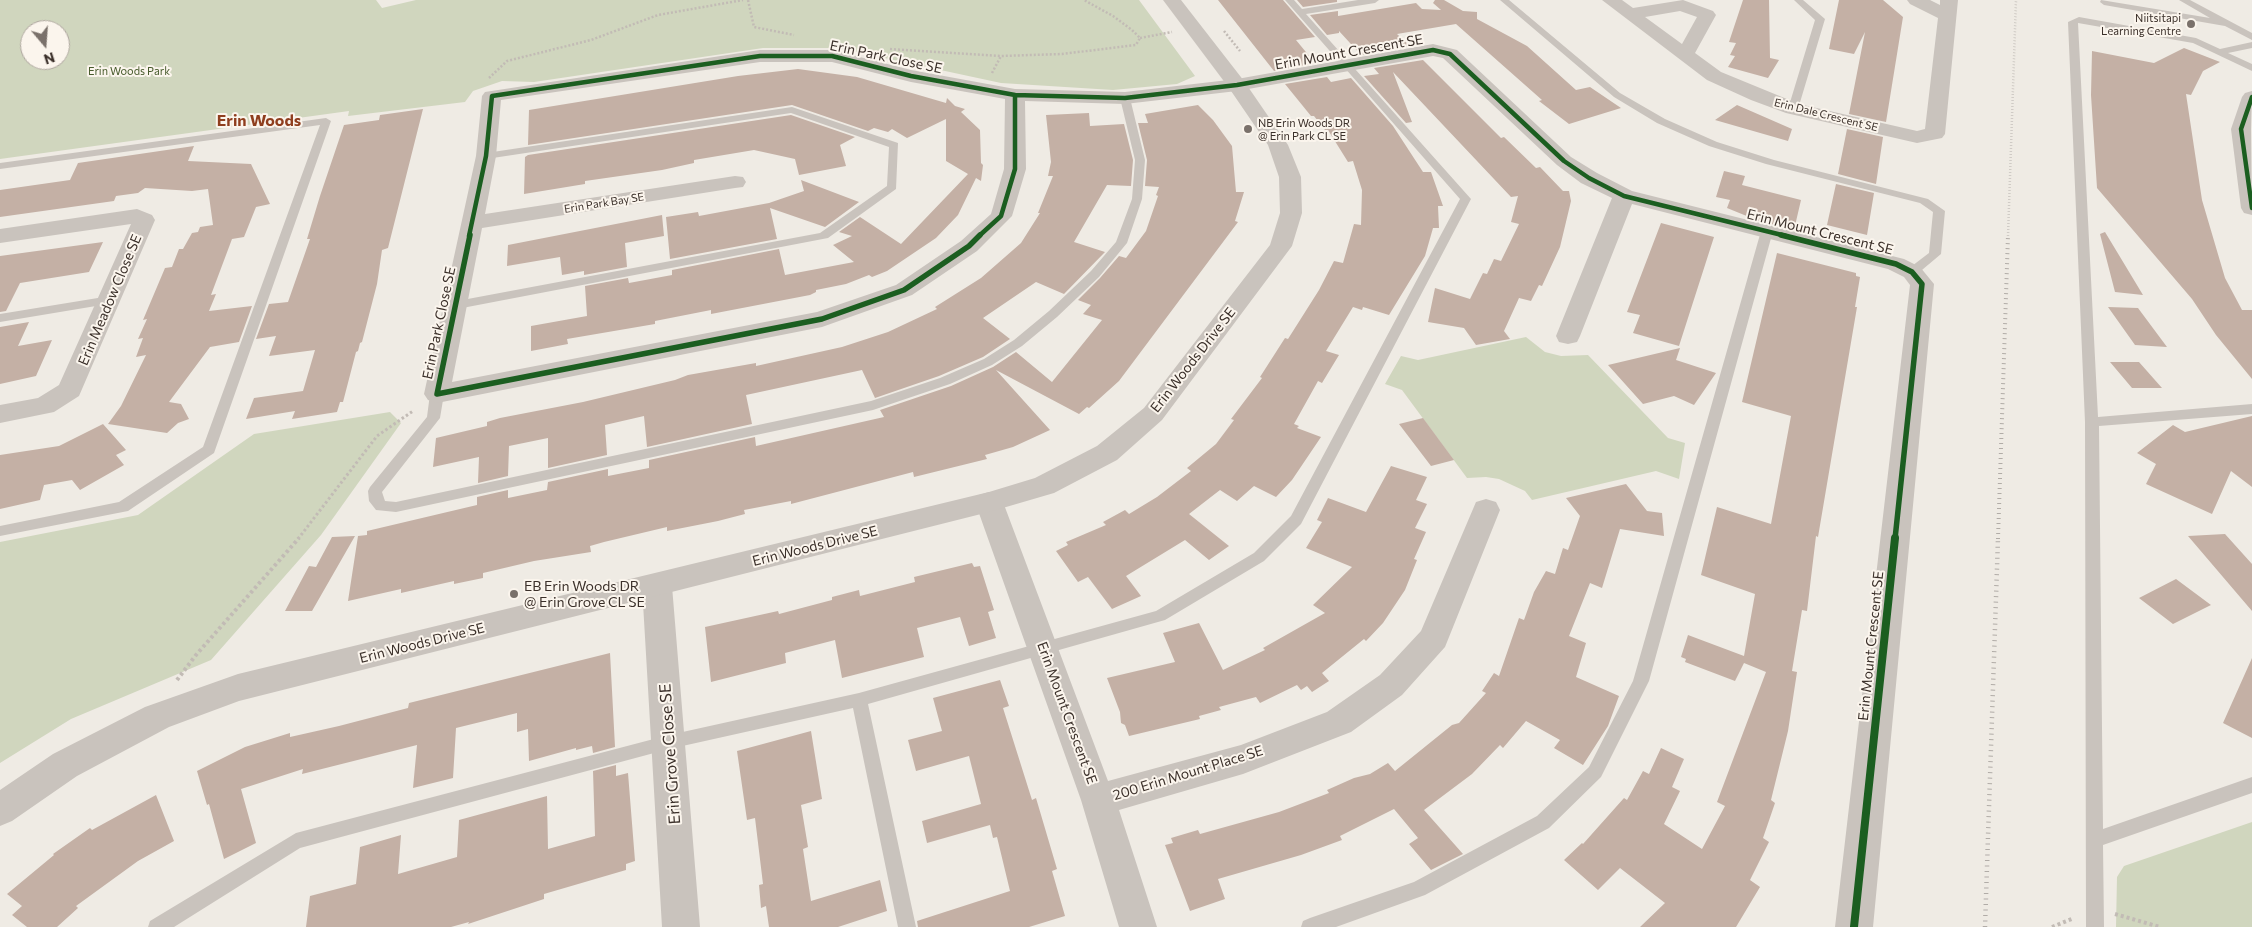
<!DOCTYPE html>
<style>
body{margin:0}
#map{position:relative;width:2252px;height:927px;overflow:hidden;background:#efebe4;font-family:Commissioner,sans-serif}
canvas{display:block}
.north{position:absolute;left:20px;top:20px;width:50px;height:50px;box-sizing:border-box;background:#fbf5ed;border:1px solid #aea69f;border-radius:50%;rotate:162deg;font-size:14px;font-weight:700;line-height:20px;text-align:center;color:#3b302a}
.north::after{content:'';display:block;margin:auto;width:18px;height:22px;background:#7a716b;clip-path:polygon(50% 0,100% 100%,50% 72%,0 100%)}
</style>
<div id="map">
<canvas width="2252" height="927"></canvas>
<div class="north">N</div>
</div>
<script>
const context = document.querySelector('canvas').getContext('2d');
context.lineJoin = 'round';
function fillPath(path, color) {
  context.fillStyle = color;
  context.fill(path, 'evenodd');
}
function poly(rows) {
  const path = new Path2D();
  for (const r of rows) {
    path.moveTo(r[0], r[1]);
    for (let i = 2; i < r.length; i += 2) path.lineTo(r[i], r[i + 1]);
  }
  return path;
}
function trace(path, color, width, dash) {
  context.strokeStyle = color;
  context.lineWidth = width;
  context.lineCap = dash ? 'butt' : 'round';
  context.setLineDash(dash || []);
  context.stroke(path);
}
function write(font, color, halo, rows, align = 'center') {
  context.font = font + ' Commissioner,sans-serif';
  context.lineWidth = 4;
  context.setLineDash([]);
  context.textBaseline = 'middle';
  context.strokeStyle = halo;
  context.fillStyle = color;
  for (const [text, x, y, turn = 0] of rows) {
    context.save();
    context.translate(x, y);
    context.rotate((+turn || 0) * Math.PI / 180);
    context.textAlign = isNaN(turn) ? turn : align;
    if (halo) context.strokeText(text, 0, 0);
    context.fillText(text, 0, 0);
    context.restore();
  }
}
fillPath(poly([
 [0,0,376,0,382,8,416,0,1139,0,1195,76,1177,84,1113,90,1001,83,838,48,763,48,534,82,502,81,473,91,465,102,348,116,349,111,0,159],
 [30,30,60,30,60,60,30,60],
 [1526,337,1545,352,1561,356,1588,355,1668,438,1685,443,1679,479,1656,471,1532,500,1525,491,1499,479,1486,477,1467,478,1402,390,1385,384,1401,356,1418,360],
 [390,412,401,423,321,535,211,660,71,719,0,763,0,542,138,515,254,434],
 [2252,822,2252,927,2116,927,2117,877,2124,866]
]), '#d0d6be');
fillPath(poly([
 [1218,0,1283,0,1315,37,1296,40,1315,63,1274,71],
 [1297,0,1337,0,1337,2,1303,7],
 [1435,0,1444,0,1463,11,1477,12,1477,19,1527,46,1576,90,1590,87,1621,108,1569,124,1539,101,1542,100,1456,24,1397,34,1410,46,1361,55,1339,31,1339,33,1327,35,1310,15,1338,11,1338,16,1416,3,1422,9,1441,10,1433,3],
 [1743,0,1769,0,1770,58,1779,60,1768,78,1728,67,1735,56,1730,55,1736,43,1729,42],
 [1839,0,1883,0,1903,17,1886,122,1849,114,1865,32,1854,54,1829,49],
 [2184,48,2220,62,2203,71,2191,95,2186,94,2202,200,2225,278,2242,310,2252,310,2252,379,2216,335,2192,299,2097,188,2091,95,2092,51,2154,63],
 [1423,60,1501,138,1504,137,1536,168,1540,167,1563,191,1569,191,1571,201,1560,247,1542,286,1539,285,1531,301,1519,298,1504,331,1510,339,1476,345,1464,328,1428,322,1435,288,1470,299,1483,273,1487,274,1494,259,1501,261,1519,224,1511,222,1518,196,1511,197,1393,72,1412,122,1406,123,1364,76,1379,74,1374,68],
 [798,69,857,77,946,103,947,98,955,106,965,109,961,112,980,130,981,163,983,165,981,181,976,178,958,215,936,238,887,271,872,277,869,275,846,284,816,290,816,292,810,295,711,314,711,310,655,321,655,324,567,339,568,344,531,351,531,326,587,316,585,286,628,278,629,283,672,275,672,270,779,249,785,275,854,262,833,245,852,236,839,232,860,217,901,244,968,174,946,161,946,119,907,138,892,129,888,132,874,128,868,131,792,105,528,145,529,110,738,76],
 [1327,77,1331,82,1351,78,1393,126,1423,172,1431,172,1443,206,1438,206,1439,228,1433,228,1425,256,1389,315,1363,307,1362,310,1353,307,1326,351,1339,355,1322,383,1318,381,1294,424,1299,426,1297,428,1321,437,1292,480,1276,497,1254,486,1237,501,1220,490,1189,514,1229,546,1209,560,1185,540,1126,576,1141,596,1112,609,1088,577,1078,582,1056,551,1068,545,1066,542,1106,525,1103,522,1125,510,1129,514,1157,497,1191,471,1187,468,1216,444,1234,420,1231,419,1262,378,1260,377,1285,338,1288,339,1319,290,1334,261,1343,263,1354,224,1361,225,1362,190,1353,161,1348,162,1328,130,1325,130,1314,116,1311,116,1285,84],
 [1198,105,1213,120,1232,146,1236,192,1244,192,1235,221,1238,222,1119,381,1089,408,1087,407,1079,414,996,370,1050,430,1013,447,985,455,987,459,914,477,913,472,791,504,791,501,744,510,745,514,718,521,667,531,667,527,604,542,590,546,591,552,534,561,483,573,483,578,454,584,454,581,401,593,401,589,348,601,358,536,367,535,367,531,477,505,477,497,508,490,508,498,547,490,548,482,608,469,608,476,649,468,649,460,755,437,756,446,884,417,880,410,951,386,993,367,1016,352,1052,382,1102,320,1083,314,1091,305,1078,300,1100,278,1119,256,1126,258,1146,231,1158,196,1156,195,1159,187,1145,186,1147,160,1138,123,1148,123,1145,114],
 [1737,105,1792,129,1788,141,1715,120],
 [423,109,388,248,382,250,377,284,362,342,360,343,358,351,356,352,343,402,340,402,337,412,292,419,295,411,246,419,254,398,303,391,315,350,269,356,276,336,256,339,269,304,288,302,310,239,307,239,320,196,344,125,379,120,380,115],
 [1089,113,1090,126,1124,124,1133,160,1131,186,1107,185,1074,242,1105,252,1064,294,1036,282,983,318,1010,339,983,357,939,376,875,398,862,370,746,395,752,424,647,447,644,416,605,425,607,455,548,468,548,438,509,446,508,476,478,483,479,457,433,467,436,438,487,426,487,422,500,418,583,402,675,380,688,375,756,363,756,366,842,347,888,332,937,309,935,307,981,278,1021,243,1040,213,1038,213,1053,176,1048,176,1051,162,1046,115],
 [791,115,855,137,840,145,846,166,799,175,795,159,754,150,694,160,694,163,662,170,585,181,585,184,524,194,525,157,528,155],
 [1847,129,1883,137,1876,184,1838,174],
 [194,146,188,161,251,164,270,204,256,207,244,237,232,239,211,295,216,294,209,311,252,306,239,342,210,347,169,402,181,404,189,419,178,423,167,433,108,424,121,406,146,355,136,357,143,338,138,339,147,319,143,320,165,268,172,267,179,249,183,249,192,233,198,232,200,227,213,225,208,189,192,191,145,188,138,193,116,196,114,201,0,217,0,190,70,180,78,163],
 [1724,171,1745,176,1742,185,1801,200,1794,230,1759,221,1727,208,1730,200,1716,197],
 [801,180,859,202,825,227,770,208,777,239,670,259,666,217,698,212,699,216,769,203,804,191],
 [1836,184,1874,193,1867,235,1827,225],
 [662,215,664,236,625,243,627,267,584,275,584,271,562,275,560,257,507,266,508,245],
 [1661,223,1714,237,1679,346,1633,333,1640,315,1627,312],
 [2105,232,2143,295,2115,292,2100,234],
 [103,242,89,272,20,283,6,311,0,312,0,256],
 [1777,253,1856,273,1856,276,1860,277,1855,307,1857,307,1818,537,1816,536,1807,611,1802,610,1792,671,1797,672,1788,731,1771,800,1775,803,1763,838,1769,842,1750,880,1760,887,1736,927,1640,927,1665,903,1620,868,1598,890,1564,860,1582,843,1583,844,1624,798,1627,800,1643,771,1649,774,1661,748,1684,759,1672,787,1680,791,1664,824,1702,849,1725,806,1717,802,1766,672,1744,663,1735,681,1685,662,1686,659,1681,657,1688,635,1744,656,1755,594,1701,575,1717,507,1771,524,1791,416,1742,402],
 [2108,307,2138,308,2167,347,2135,345],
 [29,322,18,346,52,340,36,376,0,384,0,327],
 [1680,348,1676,360,1716,373,1694,405,1674,396,1643,404,1608,365],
 [2110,362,2139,362,2162,388,2132,388],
 [2252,416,2252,487,2231,471,2212,514,2146,484,2156,464,2137,453,2173,425,2185,432],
 [1423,418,1454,460,1431,466,1399,424],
 [103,424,126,450,116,455,124,465,80,490,72,480,44,485,40,500,0,509,0,455,59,446],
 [1391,466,1427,477,1416,500,1427,504,1415,528,1426,532,1414,559,1417,560,1405,590,1383,623,1366,641,1364,639,1322,673,1329,681,1312,692,1307,686,1301,690,1297,685,1260,703,1256,697,1219,707,1221,710,1199,716,1200,719,1129,736,1125,725,1121,723,1120,712,1107,678,1175,662,1163,633,1199,623,1223,670,1265,650,1263,648,1325,613,1313,605,1352,567,1306,548,1322,522,1317,520,1328,498,1366,512],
 [1626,484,1647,511,1662,513,1664,536,1620,529,1602,588,1590,583,1569,636,1586,643,1576,677,1619,696,1608,726,1583,765,1554,748,1560,740,1526,721,1503,748,1500,745,1472,774,1424,810,1463,854,1431,870,1409,844,1418,838,1394,809,1340,836,1342,840,1301,855,1218,879,1225,899,1190,911,1165,845,1173,843,1171,838,1198,830,1200,834,1279,812,1329,793,1327,790,1354,778,1370,774,1388,763,1395,771,1452,725,1459,723,1486,693,1482,691,1494,673,1499,676,1519,618,1524,620,1534,592,1546,571,1555,574,1563,548,1568,550,1580,516,1566,498],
 [2225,534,2252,564,2252,611,2188,536],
 [355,536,312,611,285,611,309,566,316,567,332,537],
 [972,563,974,567,980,566,994,610,988,612,996,638,969,646,960,617,917,628,924,657,842,678,835,640,785,653,786,663,711,682,705,627,778,611,779,614,832,600,832,597,859,590,860,596,915,582,914,577],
 [2176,579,2211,605,2173,624,2139,598],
 [610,653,615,747,593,753,592,746,576,750,576,748,529,761,528,729,517,732,517,713,456,728,453,778,413,788,417,745,302,774,303,769,241,789,256,843,224,859,209,804,207,805,197,771,245,747,290,733,290,737,339,726,408,708,409,703],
 [2252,658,2252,738,2223,723],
 [1000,680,1009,706,1003,708,1032,800,1036,798,1057,869,1052,871,1065,916,1029,927,918,927,917,921,1010,891,997,837,993,838,990,825,927,843,922,821,981,804,969,756,916,771,908,740,942,731,933,698],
 [811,731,822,799,801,805,808,847,803,849,811,901,880,880,887,911,838,927,769,927,766,906,761,908,759,885,763,884,755,818,747,820,737,751],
 [616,765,616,776,628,773,635,861,626,864,626,870,544,894,544,899,468,924,469,922,451,927,306,927,310,896,356,884,360,847,401,835,398,874,457,857,459,820,547,796,548,849,595,836,593,771],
 [156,795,174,841,138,861,76,906,78,908,57,927,27,927,12,915,22,906,7,894,54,855,53,854,90,828,92,830]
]), '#c4b0a5');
trace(poly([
 [748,0,754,27,794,35],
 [1224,31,1240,51],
 [1140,38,1172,32],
 [890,49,1001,56,1062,54,1136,45,1140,38,1132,30,1113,16,1084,0],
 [992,73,1001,56],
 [489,78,507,61,591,40,658,15,743,0]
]), '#c2bbb5', 2.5, [2, 2]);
trace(poly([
 [298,539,377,436,413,411]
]), '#c2bbb5', 3, [2.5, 2.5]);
trace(poly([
 [177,680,196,655,299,538],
 [2115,914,2160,927],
 [2052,927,2074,918]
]), '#c2bbb5', 4, [3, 3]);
fillPath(poly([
 [1285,0,1294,0,1302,9,1358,0,1379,0,1375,3,1306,14,1471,199,1301,524,1264,561,1165,620,868,704,916,927,898,927,853,708,669,749,300,848,174,927,148,927,150,921,296,833,669,735,859,693,1156,611,1254,553,1291,516,1460,199,1285,0],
 [1500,0,1509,0,1620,93,1665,119,1717,142,1774,160,1928,199,1945,211,1941,254,1916,275,1908,275,1908,269,1929,253,1933,212,1920,203,1766,164,1709,146,1657,123,1614,97,1500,0],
 [1794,0,1803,0,1825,19,1798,109,1793,112,1788,109,1815,20,1794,0],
 [2101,0,2210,18,2179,0,2190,0,2252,33,2252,40,2225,26,2104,5,2100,2,2101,0],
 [2079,17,2196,38,2220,49,2252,42,2252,48,2228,53,2252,64,2252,71,2193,43,2078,23,2098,417,2252,404,2252,414,2099,426,2103,829,2252,777,2252,793,2103,845,2104,927,2086,927,2085,422,2068,22,2079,17],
 [1125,95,1130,98,1145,160,1142,199,1127,243,1099,277,1057,317,1022,346,992,365,950,384,873,410,396,512,376,510,369,501,368,491,370,487,427,417,430,394,437,390,444,394,440,418,382,492,385,501,396,502,871,401,940,378,984,359,1014,340,1049,311,1091,271,1116,242,1132,199,1135,160,1120,98,1125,95],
 [792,107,898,143,896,189,828,238,457,309,451,305,457,301,820,233,887,186,889,147,791,113,486,159,481,156,486,153,792,107],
 [326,118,331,121,214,453,128,511,0,536,0,526,119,502,203,447,320,125,0,169,0,163,326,118],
 [1767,228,1773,231,1649,681,1601,777,1549,828,1425,895,1336,927,1301,927,1303,921,1310,918,1414,882,1537,816,1589,767,1633,681,1761,231,1767,228],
 [110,296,116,300,114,303,0,322,0,314,110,296]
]), '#c9c3bd');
fillPath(poly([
 [1602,0,1622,0,1633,8,1683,0,1713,11,1716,15,1695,53,1721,72,1799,104,1917,131,1925,129,1938,18,1910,4,1907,0,1930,0,1940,5,1940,0,1958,0,1945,134,1942,138,1917,143,1786,113,1751,100,1707,80,1602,0],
 [1680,11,1697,17,1682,44,1645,17,1680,11],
 [1433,44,1457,50,1571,157,1597,173,1632,191,1904,259,1920,267,1934,284,1873,927,1835,927,1910,285,1904,277,1888,269,1632,204,1580,336,1577,342,1568,344,1559,342,1556,336,1612,198,1581,183,1557,165,1443,58,1433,56,1237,91,1125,104,1025,101,1026,169,1012,216,977,251,912,295,822,327,437,403,428,400,424,394,476,156,482,96,485,92,760,50,832,50,911,70,1015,89,1125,92,1237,79,1433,44],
 [760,62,832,62,911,82,1005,99,1004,169,991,214,961,241,896,285,817,312,452,382,482,228,735,188,743,187,746,182,743,177,735,176,485,214,496,156,501,100,760,62],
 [2252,91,2251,129,2252,215,2244,213,2241,208,2231,129,2242,97,2245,93,2252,91],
 [137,209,152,215,155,220,79,396,54,412,0,423,0,405,38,398,59,385,131,224,0,243,0,229,137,209],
 [989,492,999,495,1003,502,1108,781,1241,745,1327,712,1380,675,1421,631,1476,502,1486,499,1496,502,1500,510,1445,647,1402,695,1351,732,1243,774,1119,810,1157,927,1119,927,1081,800,975,502,979,495,989,492],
 [657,574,668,578,672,586,700,927,662,927,642,586,646,578,657,574]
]), '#c9c3bd');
fillPath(poly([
 [1163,0,1181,0,1244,81,1288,145,1301,177,1302,213,1292,246,1162,420,1117,460,1054,493,989,512,239,701,169,727,77,776,12,821,0,826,0,790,53,754,145,707,238,674,989,492,1035,478,1097,446,1144,408,1270,245,1280,213,1279,177,1268,145,1229,88,1163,0]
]), '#c9c3bd');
trace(poly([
 [2008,236,2016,0]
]), '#b1aca7', 2.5, [0.5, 2.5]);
trace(poly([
 [1998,539,2008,235]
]), '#b1aca7', 4, [1, 4]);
trace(poly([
 [1985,927,1998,538]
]), '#b1aca7', 4.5, [1, 4.5]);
trace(poly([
 [1015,95,1125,98,1237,85,1433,50,1450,54,1564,161,1589,178,1624,196,1786,236],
 [2252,97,2241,129,2252,208],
 [469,236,486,156,492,96,760,56,832,56,911,76,1015,95],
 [979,236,1001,216,1015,169,1015,95]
]), '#1b5e20', 4.5);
trace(poly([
 [470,235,437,394,822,319,904,290,969,246,980,235],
 [1781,235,1896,264,1912,272,1922,284,1895,539]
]), '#1b5e20', 5.5);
trace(poly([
 [1854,927,1895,538]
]), '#1b5e20', 8);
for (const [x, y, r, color] of [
 [2191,24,5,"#7a716b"],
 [1248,129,5,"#7a716b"],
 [514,594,5,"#7a716b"]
]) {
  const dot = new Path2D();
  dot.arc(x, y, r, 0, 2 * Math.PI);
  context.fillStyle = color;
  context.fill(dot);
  trace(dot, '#fbf5ed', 2);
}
write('11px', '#3b302a', '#fbf5ed', [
 ["Niitsitapi",2181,18],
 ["Learning Centre",2181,31],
 ["NB Erin Woods DR",1258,123,"left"],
 ["@ Erin Park CL SE",1258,136,"left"]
], 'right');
write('11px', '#475b2c', '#fbf5ed', [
 ["Erin Woods Park",129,71]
]);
write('11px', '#3b302a', '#fbf5ed', [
 ["Erin Dale Crescent SE",1826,115,14],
 ["Erin Park Bay SE",604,203,-9]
]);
write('14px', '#3b302a', '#fbf5ed', [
 ["Erin Mount Crescent SE",1349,52,-10],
 ["Erin Park Close SE",886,57,12],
 ["Erin Mount Crescent SE",1820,232,14],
 ["Erin Meadow Close SE",110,300,-67],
 ["Erin Park Close SE",439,323,-78],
 ["Erin Woods Drive SE",1193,360,-52],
 ["Erin Woods Drive SE",815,546,-14],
 ["Erin Woods Drive SE",422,643,-14],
 ["Erin Mount Crescent SE",1871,646,-84],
 ["Erin Mount Crescent SE",1067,713,70],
 ["200 Erin Mount Place SE",1188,773,-17]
]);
write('14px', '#3b302a', '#fbf5ed', [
 ["EB Erin Woods DR",524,586],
 ["@ Erin Grove CL SE",524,602]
], 'left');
write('bold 16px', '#8f3e1e', '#fbf5ed', [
 ["Erin Woods",259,121]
]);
write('16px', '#3b302a', '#fbf5ed', [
 ["Erin Grove Close SE",670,754,-94]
]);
</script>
